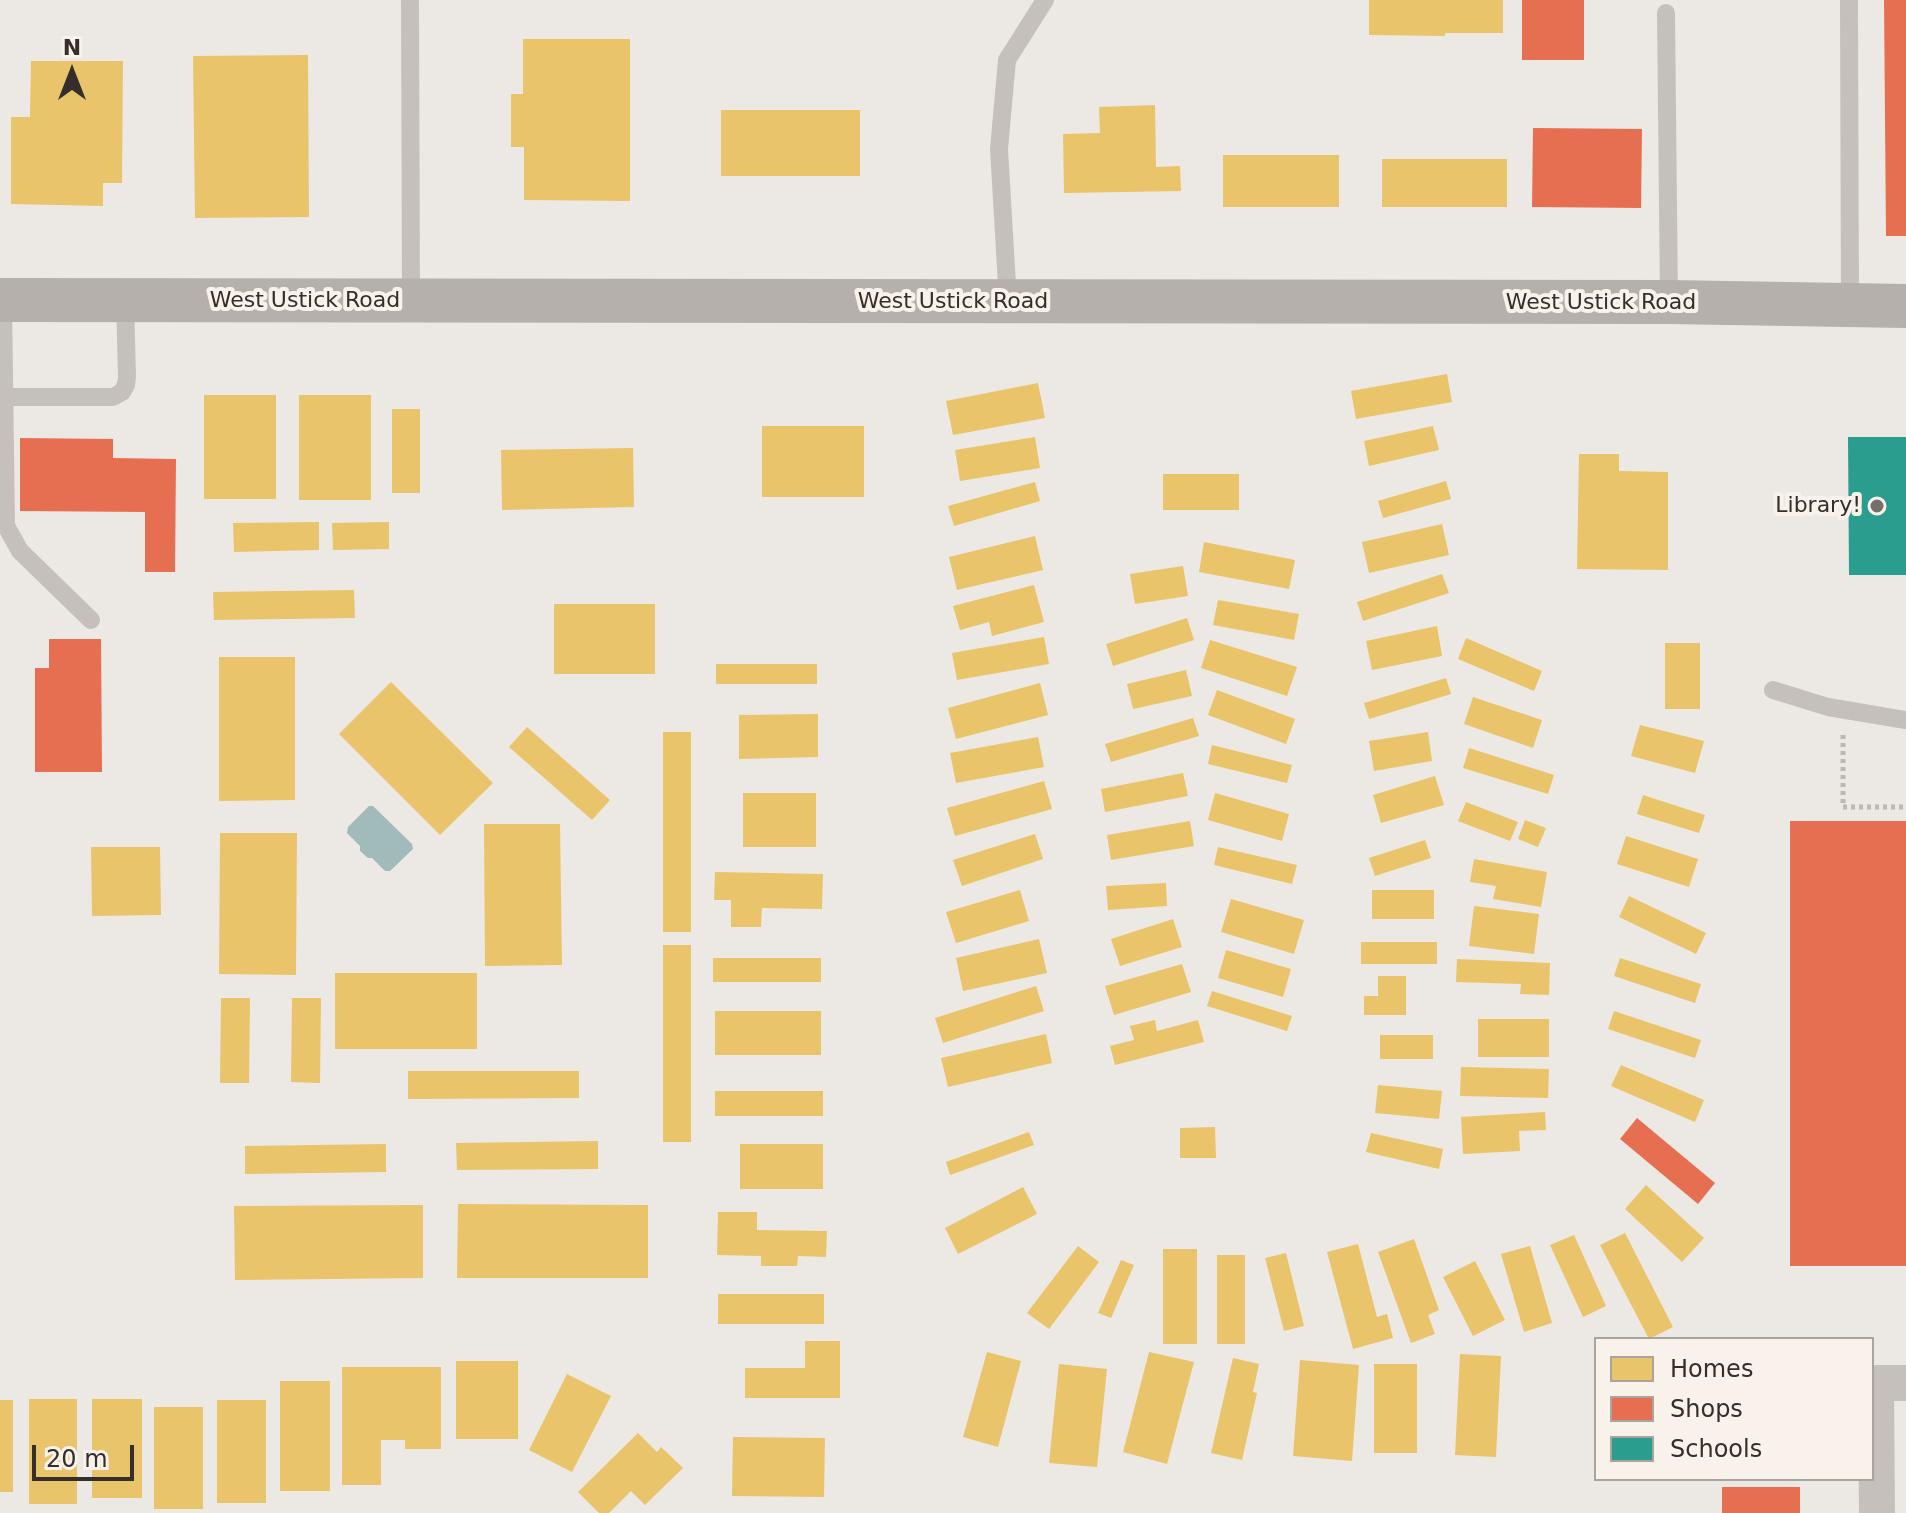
<!DOCTYPE html>
<style>
body{margin:0}
#map{position:relative;width:1906px;height:1513px;overflow:hidden;background:#ece8e3;font-family:"DejaVu Sans",sans-serif}
canvas{display:block}
.legend{position:absolute;left:1594px;top:1337px;width:280px;height:144px;box-sizing:border-box;background:#f8f2eb;border:2px solid #aaa49e;margin:0;padding:10px 14px;list-style:none;font-size:24px;color:#352e2a}
.legend li{display:flex;align-items:center;gap:16px;height:40px}
.legend b{width:40px;border:2px solid #aaa49e}
.north{position:absolute;left:32px;top:32px;width:80px;height:80px;-webkit-text-stroke:6px #f8f2eb;paint-order:stroke;rotate:0deg;font-size:22px;font-weight:700;line-height:32px;text-align:center;color:#352e2a}
.north::after{content:'';display:block;margin:auto;width:28px;height:36px;background:#352e2a;clip-path:polygon(50% 0,100% 100%,50% 72%,0 100%)}
.scale{position:absolute;left:32px;top:1445px;width:102px;height:36px;box-sizing:border-box;border:4px solid #352e2a;border-top:0;padding-left:10px;font-size:24px;line-height:28px;white-space:nowrap;color:#352e2a;-webkit-text-stroke:6px #f8f2eb;paint-order:stroke}
</style>
<div id="map">
<canvas width="1906" height="1513"></canvas>
<ul class="legend">
<li><b style="height:22px;background:#e9c46a"></b>Homes</li>
<li><b style="height:22px;background:#e76f51"></b>Shops</li>
<li><b style="height:22px;background:#2a9d8f"></b>Schools</li>
</ul>
<div class="north">N</div>
<div class="scale">20 m</div>
</div>
<script>
const context = document.querySelector('canvas').getContext('2d');
context.lineJoin = 'round';
function fillPath(path, color) {
  context.fillStyle = color;
  context.fill(path, 'evenodd');
}
function poly(rows) {
  const path = new Path2D();
  for (const r of rows) {
    path.moveTo(r[0], r[1]);
    for (let i = 2; i < r.length; i += 2) path.lineTo(r[i], r[i + 1]);
  }
  return path;
}
function trace(path, color, width, dash) {
  context.strokeStyle = color;
  context.lineWidth = width;
  context.lineCap = dash ? 'butt' : 'round';
  context.setLineDash(dash || []);
  context.stroke(path);
}
function write(font, color, halo, rows, align = 'center') {
  context.font = font + ' "DejaVu Sans",sans-serif';
  context.lineWidth = 8;
  context.setLineDash([]);
  context.textBaseline = 'middle';
  context.strokeStyle = halo;
  context.fillStyle = color;
  for (const [text, x, y, turn = 0] of rows) {
    context.save();
    context.translate(x, y);
    context.rotate((+turn || 0) * Math.PI / 180);
    context.textAlign = isNaN(turn) ? turn : align;
    if (halo) context.strokeText(text, 0, 0);
    context.fillText(text, 0, 0);
    context.restore();
  }
}
fillPath(poly([
 [369,806,373,806,412,844,413,849,390,871,385,871,372,858,368,858,360,851,360,846,347,833,348,827]
]), '#a1baba');
fillPath(poly([
 [1369,0,1503,0,1503,33,1445,33,1445,36,1369,35],
 [523,39,630,39,630,201,524,200,524,147,511,147,511,94,523,94],
 [308,55,309,217,195,218,193,56],
 [31,61,123,61,122,183,103,183,103,206,11,204,11,117,30,117],
 [1155,105,1156,167,1180,166,1181,191,1064,193,1063,134,1100,133,1099,107],
 [721,110,860,110,860,176,721,176],
 [1223,155,1339,155,1339,207,1223,207],
 [1382,159,1507,159,1507,207,1382,207],
 [1447,374,1452,402,1356,419,1351,391],
 [1038,383,1045,418,953,435,946,401],
 [204,395,276,395,276,499,204,499],
 [299,395,371,395,371,500,299,500],
 [392,409,420,409,420,493,392,493],
 [762,426,864,426,864,497,762,497],
 [1433,426,1439,450,1369,466,1364,441],
 [1035,437,1040,468,960,481,955,450],
 [633,448,634,507,502,510,501,450],
 [1579,454,1619,454,1619,471,1668,472,1668,570,1577,569],
 [1163,474,1239,474,1239,510,1163,510],
 [1446,481,1451,499,1383,518,1378,501],
 [1035,482,1040,501,954,526,948,506],
 [319,522,319,550,234,552,233,523],
 [389,522,389,549,333,550,332,523],
 [1442,524,1449,555,1369,573,1362,542],
 [1035,536,1043,570,957,590,949,557],
 [1204,542,1295,560,1289,589,1199,572],
 [1183,566,1188,596,1135,604,1130,574],
 [1442,574,1449,593,1363,621,1357,602],
 [1034,585,1044,622,992,636,989,622,960,630,953,606],
 [354,590,355,618,214,620,213,592],
 [1218,600,1299,614,1294,640,1213,625],
 [554,604,655,604,655,674,554,674],
 [1187,618,1194,640,1113,666,1106,644],
 [1437,626,1442,656,1372,670,1366,641],
 [1044,637,1049,664,957,680,952,653],
 [1466,638,1542,671,1534,691,1458,659],
 [1210,640,1297,667,1287,696,1201,668],
 [1665,643,1700,643,1700,709,1665,709],
 [219,657,295,657,295,800,219,801],
 [716,664,817,664,817,684,716,684],
 [1186,670,1192,696,1133,709,1127,684],
 [1446,678,1451,694,1369,719,1364,703],
 [391,682,493,783,440,835,339,734],
 [1040,683,1048,715,956,739,948,708],
 [1217,690,1295,719,1286,744,1208,715],
 [1473,697,1542,720,1533,748,1464,724],
 [818,714,818,757,739,759,739,715],
 [1193,718,1199,736,1111,762,1105,744],
 [1640,725,1704,741,1695,773,1631,756],
 [527,727,610,800,592,820,509,747],
 [663,732,691,732,691,932,663,932],
 [1428,732,1432,761,1374,771,1369,741],
 [1038,737,1044,767,956,783,950,753],
 [1212,745,1292,765,1287,783,1208,764],
 [1469,748,1554,775,1548,794,1463,768],
 [1183,773,1188,796,1105,812,1101,789],
 [1435,776,1444,805,1381,823,1373,795],
 [1044,781,1052,809,955,836,947,808],
 [743,793,816,793,816,847,743,847],
 [1215,793,1289,814,1282,841,1208,820],
 [1643,795,1705,815,1699,833,1637,814],
 [1466,802,1518,822,1510,841,1458,821],
 [1525,820,1546,828,1538,847,1518,839],
 [1190,821,1194,846,1111,860,1107,835],
 [484,824,560,824,562,965,485,966],
 [220,833,297,833,296,975,219,974],
 [1035,834,1043,859,962,886,953,860],
 [1626,836,1698,859,1689,887,1617,864],
 [1425,840,1431,858,1375,876,1369,858],
 [91,847,160,847,161,915,92,916],
 [1218,847,1297,865,1292,884,1214,865],
 [1474,859,1547,872,1541,907,1493,899,1496,886,1470,882],
 [715,872,823,874,822,909,762,908,761,927,731,927,731,900,714,900],
 [1166,883,1167,906,1108,910,1106,886],
 [1020,890,1029,921,956,943,946,912],
 [1372,890,1434,890,1434,919,1372,919],
 [1629,896,1706,933,1696,954,1619,917],
 [1231,899,1304,920,1294,954,1221,932],
 [1474,906,1539,914,1534,954,1469,946],
 [1173,919,1182,947,1120,966,1111,939],
 [1039,939,1047,973,963,991,956,958],
 [1361,942,1437,942,1437,964,1361,964],
 [663,945,691,945,691,1142,663,1142],
 [1226,950,1291,969,1283,997,1218,978],
 [713,958,821,958,821,982,713,982],
 [1620,958,1701,984,1695,1003,1614,976],
 [1457,959,1550,963,1549,995,1520,994,1521,984,1456,982],
 [1182,964,1191,992,1114,1015,1105,986],
 [335,973,477,973,477,1049,335,1049],
 [1378,976,1406,976,1406,1015,1364,1015,1364,996,1378,996],
 [1036,986,1044,1011,943,1043,935,1018],
 [1212,991,1292,1016,1287,1031,1207,1006],
 [221,998,250,998,249,1083,220,1083],
 [292,998,321,998,320,1083,291,1082],
 [715,1011,821,1011,821,1055,715,1055],
 [1614,1011,1701,1040,1695,1058,1608,1029],
 [1478,1019,1549,1019,1549,1057,1478,1057],
 [1155,1020,1157,1031,1198,1020,1204,1042,1115,1065,1110,1046,1134,1040,1130,1026],
 [1046,1034,1052,1063,948,1087,941,1058],
 [1380,1035,1433,1035,1433,1059,1380,1059],
 [1621,1065,1704,1100,1695,1122,1611,1086],
 [1461,1067,1549,1069,1548,1098,1460,1096],
 [408,1071,579,1071,579,1098,408,1099],
 [1378,1085,1442,1091,1439,1119,1375,1113],
 [715,1091,823,1091,823,1116,715,1116],
 [1545,1112,1546,1130,1519,1131,1520,1151,1463,1154,1461,1117],
 [1215,1127,1216,1158,1180,1158,1180,1128],
 [1029,1132,1034,1145,950,1175,946,1162],
 [1371,1133,1443,1149,1439,1169,1366,1152],
 [598,1141,598,1169,457,1170,456,1143],
 [386,1144,386,1172,245,1174,245,1146],
 [740,1144,823,1144,823,1189,740,1189],
 [1646,1185,1704,1238,1682,1262,1625,1209],
 [1023,1187,1037,1214,958,1254,945,1228],
 [458,1204,648,1205,648,1278,457,1278],
 [423,1205,423,1278,235,1280,234,1206],
 [718,1212,757,1212,757,1230,827,1231,826,1257,798,1256,797,1266,761,1266,761,1256,717,1255],
 [1625,1233,1673,1327,1649,1339,1600,1245],
 [1574,1235,1606,1306,1583,1317,1550,1245],
 [1414,1239,1439,1310,1428,1315,1435,1334,1411,1343,1378,1252],
 [1358,1244,1377,1317,1387,1314,1393,1338,1353,1349,1327,1252],
 [1078,1246,1099,1262,1049,1329,1027,1313],
 [1530,1246,1552,1323,1524,1332,1501,1254],
 [1163,1249,1197,1249,1197,1344,1163,1344],
 [1286,1253,1304,1326,1284,1331,1265,1258],
 [1217,1255,1245,1255,1245,1344,1217,1344],
 [1121,1260,1134,1265,1111,1318,1098,1313],
 [1475,1261,1505,1320,1473,1336,1443,1277],
 [718,1294,824,1294,824,1324,718,1324],
 [805,1341,840,1341,840,1398,745,1398,745,1368,805,1368],
 [987,1352,1021,1361,998,1447,963,1437],
 [1149,1352,1194,1362,1167,1464,1123,1452],
 [1460,1354,1501,1356,1496,1457,1455,1455],
 [1233,1358,1259,1364,1253,1392,1257,1393,1242,1460,1211,1453],
 [1300,1360,1359,1365,1352,1461,1293,1456],
 [456,1361,518,1361,518,1439,456,1439],
 [1059,1364,1107,1369,1097,1467,1049,1463],
 [1374,1364,1417,1364,1417,1453,1374,1453],
 [342,1367,441,1367,441,1449,405,1449,405,1440,381,1440,381,1485,342,1485],
 [567,1374,611,1396,572,1472,529,1450],
 [280,1381,330,1381,330,1491,280,1491],
 [29,1399,77,1399,77,1504,29,1504],
 [92,1399,142,1399,142,1498,92,1498],
 [0,1400,13,1400,13,1492,0,1492],
 [217,1400,266,1400,266,1503,217,1503],
 [154,1407,203,1407,203,1509,154,1509],
 [638,1433,657,1452,661,1447,683,1468,645,1505,631,1491,609,1513,599,1513,578,1492],
 [733,1437,825,1438,824,1497,732,1496]
]), '#e9c46a');
fillPath(poly([
 [1522,0,1584,0,1584,60,1522,60],
 [1884,0,1906,0,1906,236,1886,236],
 [1533,128,1642,129,1641,208,1532,207],
 [20,438,113,439,113,458,176,459,175,572,145,572,145,512,20,511],
 [49,639,101,639,102,772,35,772,35,668,49,668],
 [1790,821,1906,821,1906,1266,1790,1266],
 [1637,1118,1715,1183,1698,1204,1620,1139],
 [1722,1487,1800,1487,1800,1513,1722,1513]
]), '#e76f51');
fillPath(poly([
 [1848,437,1906,437,1906,575,1849,575]
]), '#2a9d8f');
trace(poly([
 [1843,735,1843,807,1906,807]
]), '#bdb8b4', 5, [4, 4]);
trace(poly([
 [410,0,411,301],
 [1849,0,1850,305],
 [1666,13,1669,302],
 [3,300,6,526,20,551,91,620],
 [1008,302,999,149,1007,60,1045,0],
 [4,397,113,397,122,392,126,385,127,377,125,300],
 [1773,690,1828,707,1906,720]
]), '#c5c0bb', 18);
trace(poly([
 [1877,1513,1876,1383,1906,1383]
]), '#c5c0bb', 36);
trace(poly([
 [0,300,1669,302,1906,306]
]), '#b5b0ac', 44);
for (const [x, y, r, color] of [
 [1877,506,8,"#756f6b"]
]) {
  const dot = new Path2D();
  dot.arc(x, y, r, 0, 2 * Math.PI);
  context.fillStyle = color;
  context.fill(dot);
  trace(dot, '#f8f2eb', 3);
}
write('22px', '#352e2a', '#f8f2eb', [
 ["West Ustick Road",305,301],
 ["West Ustick Road",953,302],
 ["West Ustick Road",1601,303]
]);
write('22px', '#352e2a', '#f8f2eb', [
 ["Library!",1861,506]
], 'right');
</script>
